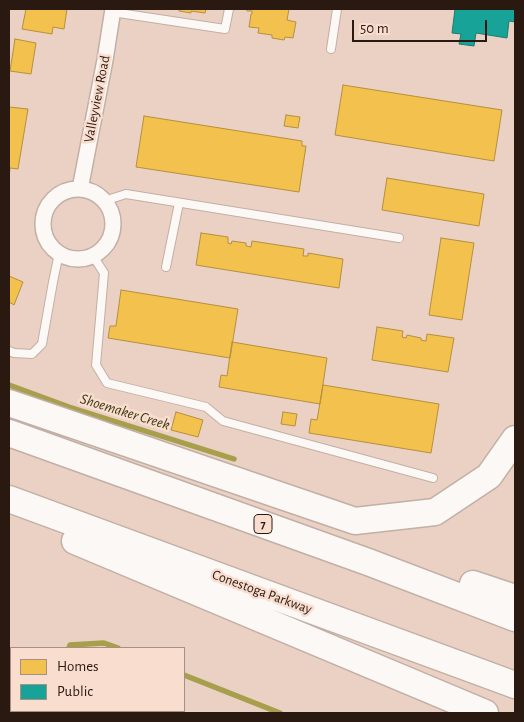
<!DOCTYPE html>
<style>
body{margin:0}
#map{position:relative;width:524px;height:722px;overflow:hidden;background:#ead1c4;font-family:"Alegreya Sans",sans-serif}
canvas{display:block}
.frame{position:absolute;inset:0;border:10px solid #291910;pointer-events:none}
.legend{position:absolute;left:10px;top:647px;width:175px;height:65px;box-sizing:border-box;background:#f9ded0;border:1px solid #a68f83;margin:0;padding:6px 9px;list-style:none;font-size:15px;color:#291910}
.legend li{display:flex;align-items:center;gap:10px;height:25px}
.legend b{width:25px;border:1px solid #a68f83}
.scale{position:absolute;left:352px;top:20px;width:135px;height:22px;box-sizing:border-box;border:2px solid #291910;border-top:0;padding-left:6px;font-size:15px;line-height:18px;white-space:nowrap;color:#291910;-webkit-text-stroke:4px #f9ded0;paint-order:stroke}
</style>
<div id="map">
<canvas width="524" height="722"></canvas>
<div class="frame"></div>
<ul class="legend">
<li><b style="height:14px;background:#f2c14e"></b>Homes</li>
<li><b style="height:14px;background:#17a398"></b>Public</li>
</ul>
<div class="scale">50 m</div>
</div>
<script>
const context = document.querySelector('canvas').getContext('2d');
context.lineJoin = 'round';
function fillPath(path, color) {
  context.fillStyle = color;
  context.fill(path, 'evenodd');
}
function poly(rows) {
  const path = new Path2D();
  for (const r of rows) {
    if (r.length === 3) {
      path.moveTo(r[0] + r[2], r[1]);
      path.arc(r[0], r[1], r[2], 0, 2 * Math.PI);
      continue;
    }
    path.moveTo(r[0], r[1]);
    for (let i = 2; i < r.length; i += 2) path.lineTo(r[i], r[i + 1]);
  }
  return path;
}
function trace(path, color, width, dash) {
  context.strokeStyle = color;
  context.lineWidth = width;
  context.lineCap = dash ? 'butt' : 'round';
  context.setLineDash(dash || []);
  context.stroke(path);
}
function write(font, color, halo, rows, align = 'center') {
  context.font = font + ' "Alegreya Sans",sans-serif';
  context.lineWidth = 5;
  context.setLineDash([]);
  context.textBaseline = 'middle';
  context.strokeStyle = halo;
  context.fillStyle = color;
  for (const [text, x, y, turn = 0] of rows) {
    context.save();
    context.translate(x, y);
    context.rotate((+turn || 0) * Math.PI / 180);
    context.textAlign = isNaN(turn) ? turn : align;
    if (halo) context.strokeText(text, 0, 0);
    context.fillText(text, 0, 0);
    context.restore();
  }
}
const homes = poly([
 [26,9,67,9,64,29,53,27,52,34,22,29,26,9],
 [179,9,206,9,205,13,191,11,191,13,179,11,179,9],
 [247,9,289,9,287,20,296,22,293,38,285,37,284,40,272,38,272,35,258,33,259,28,249,27,251,14,252,14,252,11,247,11,247,9],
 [15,39,36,43,31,74,10,71,15,39],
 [343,85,502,110,494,161,335,135,343,85],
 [9,107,28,109,18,169,10,168,9,178,9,107],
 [286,115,300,117,298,128,284,126,286,115],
 [144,116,302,141,302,146,306,146,299,192,136,167,144,116],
 [387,178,484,194,479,226,382,210,387,178],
 [201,233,228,237,228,243,231,244,232,241,246,243,246,246,251,247,252,241,304,249,303,256,308,256,308,253,343,259,339,288,196,265,201,233],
 [441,238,474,243,462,320,429,315,441,238],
 [9,276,23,282,14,305,9,302,9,276],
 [121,290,238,309,230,358,108,338,110,326,116,326,121,290],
 [377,327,403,331,402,337,406,338,407,335,421,338,421,340,426,341,427,334,454,338,448,372,372,360,377,327],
 [232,342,327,358,320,404,219,387,221,375,227,376,232,342],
 [323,385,439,404,431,453,309,433,311,419,317,420,323,385],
 [176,412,203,420,198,437,171,430,176,412],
 [283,412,297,414,295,426,281,424,283,412],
 [9,693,11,694,11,711,30,711,29,713,9,713,9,693]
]);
fillPath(homes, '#f2c14e');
trace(homes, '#b68f3b', 1);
const public = poly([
 [455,9,515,9,515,22,509,21,507,38,476,33,474,46,459,44,461,34,452,33,455,9]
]);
fillPath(public, '#17a398');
trace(public, '#1c7a6f', 1);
trace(poly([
 [9,385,69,407,234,459],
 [69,648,70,645,104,643,118,648],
 [184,675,280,713]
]), '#a79f4c', 5.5);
const service = poly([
 [112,12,225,29,229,9],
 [331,49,337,9],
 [104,201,126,194,399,238],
 [93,256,104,273,96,365,107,383,206,407,223,421,433,478],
 [166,267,179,203],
 [9,351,14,353,32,354,42,344,53,282,59,253]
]);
const minor = poly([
 [80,189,105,60,113,9],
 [78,224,35]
]);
const motorway = poly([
 [9,403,355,521,435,512,489,476,515,439],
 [9,433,368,562,515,618],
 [9,499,515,685],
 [75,541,485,713],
 [473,584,515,598]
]);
trace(service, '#c2afa5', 10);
trace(minor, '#c2afa5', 18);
trace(motorway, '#c2afa5', 29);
trace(service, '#fcf8f6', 8);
trace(minor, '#fcf8f6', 15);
trace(motorway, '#fcf8f6', 26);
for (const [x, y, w] of [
 [263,524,18]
]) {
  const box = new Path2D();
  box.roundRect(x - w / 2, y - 9.5, w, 19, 4);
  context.fillStyle = '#f9ded0';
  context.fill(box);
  trace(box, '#291910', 1);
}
write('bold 12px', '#291910', null, [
 ["7",263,524]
]);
write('14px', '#291910', '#f9ded0', [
 ["Valleyview Road",97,99,-79],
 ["Conestoga Parkway",262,592,20]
]);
write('italic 15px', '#3c3c11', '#f9ded0', [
 ["Shoemaker Creek",125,412,17]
]);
</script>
